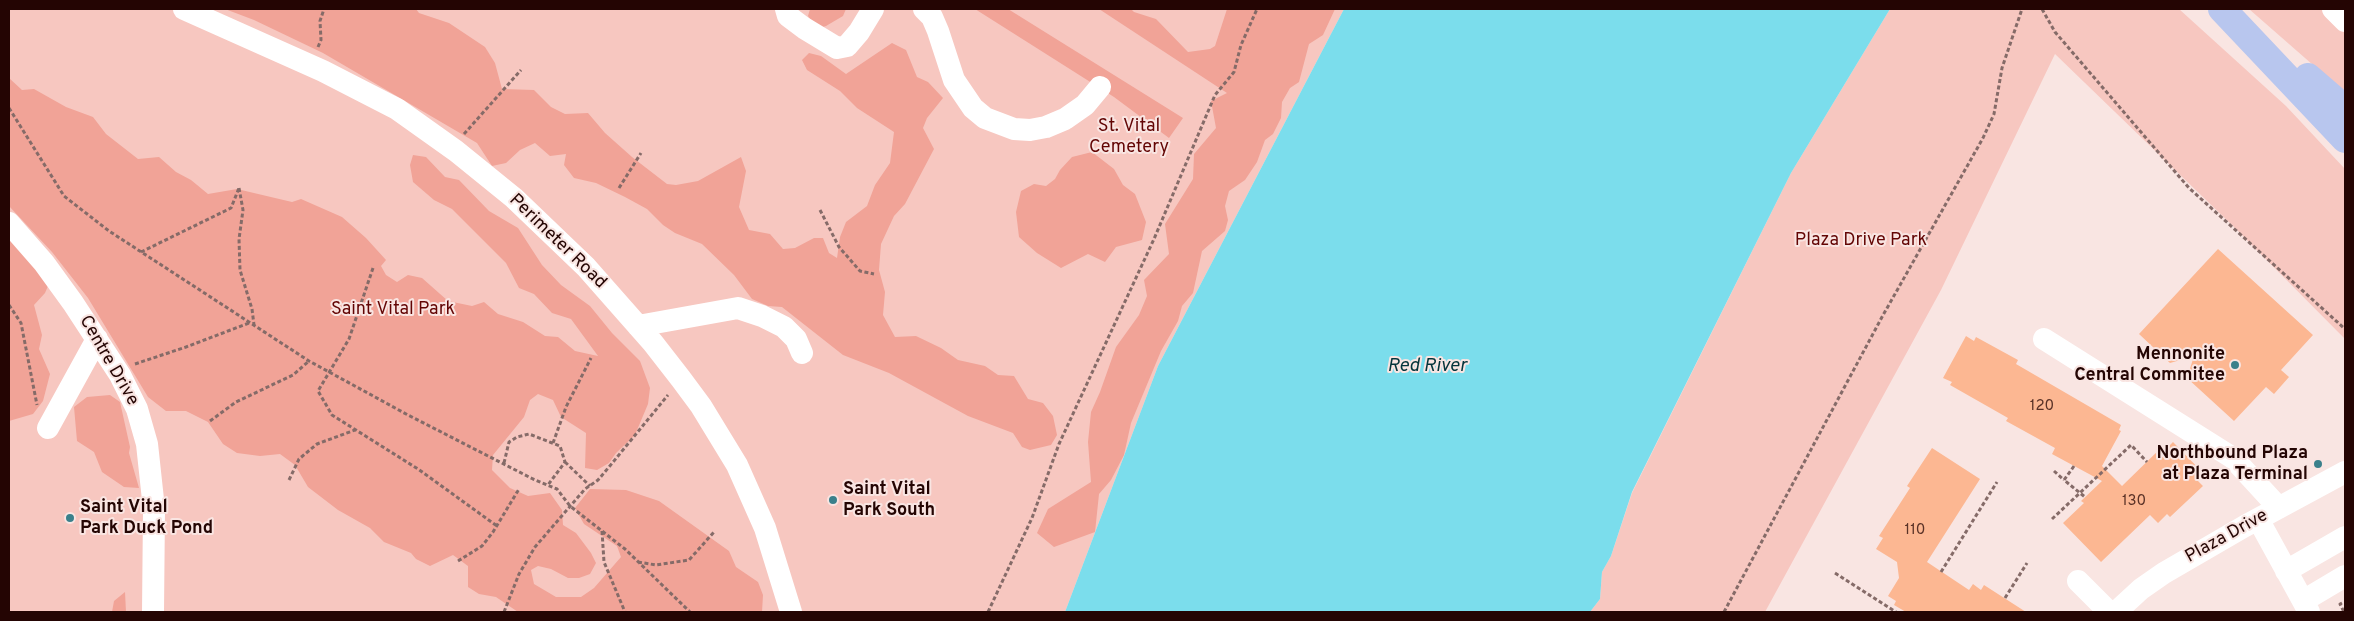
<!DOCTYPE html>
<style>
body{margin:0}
#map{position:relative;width:2354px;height:621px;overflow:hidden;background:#f9e5e2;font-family:Overpass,sans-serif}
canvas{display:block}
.frame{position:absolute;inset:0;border:10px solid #240503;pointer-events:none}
</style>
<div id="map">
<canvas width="2354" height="621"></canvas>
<div class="frame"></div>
</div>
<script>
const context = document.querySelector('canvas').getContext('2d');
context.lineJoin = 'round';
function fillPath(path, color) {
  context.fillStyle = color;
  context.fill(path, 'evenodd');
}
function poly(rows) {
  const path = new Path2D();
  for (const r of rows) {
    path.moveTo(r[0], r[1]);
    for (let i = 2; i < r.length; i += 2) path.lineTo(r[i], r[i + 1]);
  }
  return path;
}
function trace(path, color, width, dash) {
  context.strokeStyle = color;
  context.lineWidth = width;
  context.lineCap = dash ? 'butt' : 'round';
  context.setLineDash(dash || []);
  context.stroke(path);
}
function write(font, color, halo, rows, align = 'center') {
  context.font = font + ' Overpass,sans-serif';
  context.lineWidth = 4;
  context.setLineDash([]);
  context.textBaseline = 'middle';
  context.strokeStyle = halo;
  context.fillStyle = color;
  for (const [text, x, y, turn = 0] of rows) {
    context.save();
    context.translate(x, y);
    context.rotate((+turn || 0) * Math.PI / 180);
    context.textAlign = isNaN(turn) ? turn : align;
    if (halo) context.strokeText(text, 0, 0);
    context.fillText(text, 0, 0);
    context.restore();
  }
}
fillPath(poly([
 [9,9,1344,9,1158,366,1065,612,9,612],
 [1890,9,2179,9,2286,106,2345,169,2345,339,2234,227,2055,54,1941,290,1765,612,1590,612,1600,599,1602,572,1611,556,1632,493,1791,173],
 [2249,9,2326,9,2345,27,2345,93]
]), '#f7c7c0');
fillPath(poly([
 [225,9,416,9,419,13,449,23,485,47,495,63,502,89,534,90,551,107,565,114,588,113,605,133,632,157,667,184,676,185,698,181,741,157,746,171,739,207,749,230,770,234,783,249,795,248,814,238,823,238,829,253,837,258,840,237,846,222,867,206,875,185,890,163,894,132,857,108,840,91,807,70,802,60,809,53,821,56,846,74,892,43,906,50,917,77,928,82,943,98,927,118,923,128,934,149,905,204,894,216,881,244,879,270,885,292,883,315,895,337,916,336,941,348,958,360,985,366,998,375,1014,376,1028,399,1043,403,1053,416,1057,435,1051,445,1030,450,1022,447,1013,433,968,416,889,373,843,355,782,307,768,306,752,299,734,275,702,244,675,233,663,225,647,209,625,197,596,183,574,178,564,165,566,154,550,156,535,143,520,150,506,163,492,166,477,143,323,53,254,20],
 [810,9,846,9,843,16,826,26,817,29,808,16],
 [975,9,1008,9,1183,118,1169,138,1114,97],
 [1099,9,1131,9,1134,12,1156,19,1188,52,1210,49,1215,46,1227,9,1335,9,1323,35,1309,44,1299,82,1290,88,1282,102,1281,118,1273,134,1265,140,1257,162,1245,180,1229,191,1225,206,1228,220,1225,231,1202,251,1193,293,1182,306,1178,321,1161,351,1131,423,1124,455,1111,480,1099,494,1095,532,1054,547,1037,533,1048,509,1091,482,1088,442,1091,412,1100,392,1116,347,1139,315,1147,296,1144,280,1169,254,1165,224,1193,179,1194,154,1216,128,1211,101,1227,93],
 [9,78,22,90,34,89,66,107,93,117,106,134,138,159,159,157,176,172,191,180,208,194,237,189,292,202,301,199,342,217,366,238,386,260,381,266,386,275,397,282,408,275,422,278,448,301,472,306,484,302,498,314,523,322,545,336,558,337,575,351,598,356,571,319,552,313,534,294,519,288,506,263,452,209,434,200,413,182,410,165,413,155,426,157,445,177,459,180,489,211,518,228,542,265,561,285,590,306,612,333,640,361,650,388,648,404,635,435,616,453,609,463,597,470,585,468,586,433,561,417,553,400,538,394,530,400,524,417,493,455,492,470,510,488,528,496,550,493,562,510,563,525,576,533,591,553,596,563,590,574,579,578,568,578,551,569,538,566,531,570,534,584,556,597,581,597,594,588,621,557,617,546,584,524,575,508,590,489,626,490,659,501,729,551,736,567,758,582,763,595,762,612,518,612,496,597,479,594,468,587,468,566,453,555,430,566,416,559,411,553,384,542,370,528,338,510,308,487,295,465,280,454,260,456,237,453,223,444,208,422,186,411,166,411,148,397,88,298,52,252,9,206],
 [1092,152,1114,169,1123,185,1135,194,1146,222,1142,240,1116,247,1105,262,1088,254,1061,268,1037,253,1019,237,1016,212,1021,191,1034,184,1046,186,1055,179,1060,170,1072,157],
 [9,237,35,267,48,286,45,293,34,305,42,335,39,349,50,374,43,401,33,414,9,421],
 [110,395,120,402,130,447,129,453,139,488,124,487,102,472,94,452,77,441,74,407,87,397],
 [125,592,126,612,112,612,114,601]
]), '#f1a397');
fillPath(poly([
 [1344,9,1890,9,1791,173,1632,492,1611,556,1602,572,1600,599,1590,612,1065,612,1158,366]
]), '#7bddec');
fillPath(poly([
 [2218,249,2313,335,2281,370,2289,377,2274,394,2266,387,2234,421,2187,378,2194,356,2170,363,2139,334],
 [1966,336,1974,341,1976,337,2018,360,2016,364,2121,425,2119,430,2121,431,2102,466,2122,486,2163,446,2166,449,2173,442,2205,475,2198,481,2203,486,2170,517,2167,514,2158,523,2150,515,2101,562,2063,523,2084,503,2081,501,2102,481,2052,454,2055,448,2006,421,2008,418,1950,385,1952,382,1943,378],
 [1932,448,1980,479,1927,562,1969,590,1973,584,1981,590,1984,585,2026,612,1906,612,1894,605,1896,601,1888,596,1899,578,1897,562,1876,549,1883,538,1879,536,1910,488,1907,486]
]), '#fcb792');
trace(poly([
 [2042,9,2055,32,2189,188,2345,329],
 [318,47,321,40,320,21,324,9],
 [9,108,64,196,109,231,309,361,408,415,533,479,557,489,570,506,625,549,690,612],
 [464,134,521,70],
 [239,188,243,210,239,239,240,270,252,309,254,325],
 [619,188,641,153],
 [820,210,839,247,860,271,874,274],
 [141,252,231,208,239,188],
 [373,268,349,339,318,391,332,415,418,469,497,526],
 [9,305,21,323,37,405],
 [135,364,186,347,249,323],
 [210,421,236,402,293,375,309,361],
 [553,443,566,407,591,358],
 [565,462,590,486],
 [504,463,509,442,517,437,529,434,560,446,565,462,548,485],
 [2074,466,2064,480,2085,497],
 [2054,471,2064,480],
 [289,480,299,459,317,444,355,430],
 [2052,519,2131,445,2147,462],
 [602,531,604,562,625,612],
 [458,561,482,546,493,532,519,489],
 [638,562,656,565,689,560,714,532],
 [1941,572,1997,482],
 [1835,573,1896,612],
 [2005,598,2027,563],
 [2342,603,2340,604,2344,612],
 [504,612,519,574,535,547,585,489,598,480,609,467,668,395],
 [988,612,1032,518,1059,444,1154,239,1215,95,1234,72,1241,45,1257,9],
 [1724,612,1882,317,1983,138,1994,114,2002,68,2022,9]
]), '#856b68', 3, [4, 2.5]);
trace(poly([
 [184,9,323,71,397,109,456,151,514,198,586,267,653,343,681,379,701,406,737,465,765,528,791,612],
 [786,9,788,16,804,28,837,48,847,46,859,32,873,9],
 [924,9,932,17,938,31,954,80,973,108,985,118,1014,129,1030,130,1046,127,1065,119,1085,105,1100,87],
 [2333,9,2345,21],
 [9,223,44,263,73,303,120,375,137,409,147,444,154,509,153,612],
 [638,326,738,308,762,316,784,327,796,339,802,353],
 [2044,339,2233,458,2279,508],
 [48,428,97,339],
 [2258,519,2309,612],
 [2286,571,2345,537],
 [2078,581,2109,612],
 [2303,601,2345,576],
 [2116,612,2141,589,2164,573,2245,526,2345,472]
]), '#fff', 22);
trace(poly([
 [2222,9,2345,139],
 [2308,77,2345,109]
]), '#b8c6ee', 28);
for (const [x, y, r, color] of [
 [2235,365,5,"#3a808b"],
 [2318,464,5,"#3a808b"],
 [833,500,5,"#3a808b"],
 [70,518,5,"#3a808b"]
]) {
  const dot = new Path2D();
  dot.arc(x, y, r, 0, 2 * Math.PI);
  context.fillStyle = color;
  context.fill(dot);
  trace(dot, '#f9e5e2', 2);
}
write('15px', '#5a3227', null, [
 ["120",2042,407],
 ["130",2134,502],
 ["110",1915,531]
]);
write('18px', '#630504', '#f9e5e2', [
 ["St. Vital",1129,127],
 ["Cemetery",1129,148],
 ["Plaza Drive Park",1861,241],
 ["Saint Vital Park",393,310]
]);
write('18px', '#240503', '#f9e5e2', [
 ["Perimeter Road",557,242,44],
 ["Centre Drive",108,361,60],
 ["Plaza Drive",2227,537,-29]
]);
write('bold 18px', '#240503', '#f9e5e2', [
 ["Mennonite",2225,355],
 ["Central Commitee",2225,376],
 ["Northbound Plaza",2308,454],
 ["at Plaza Terminal",2308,475],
 ["Saint Vital",843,490,"left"],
 ["Park South",843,511,"left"],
 ["Saint Vital",80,508,"left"],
 ["Park Duck Pond",80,529,"left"]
], 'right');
write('italic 19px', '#03343b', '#f9e5e2', [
 ["Red River",1427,367]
]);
</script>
